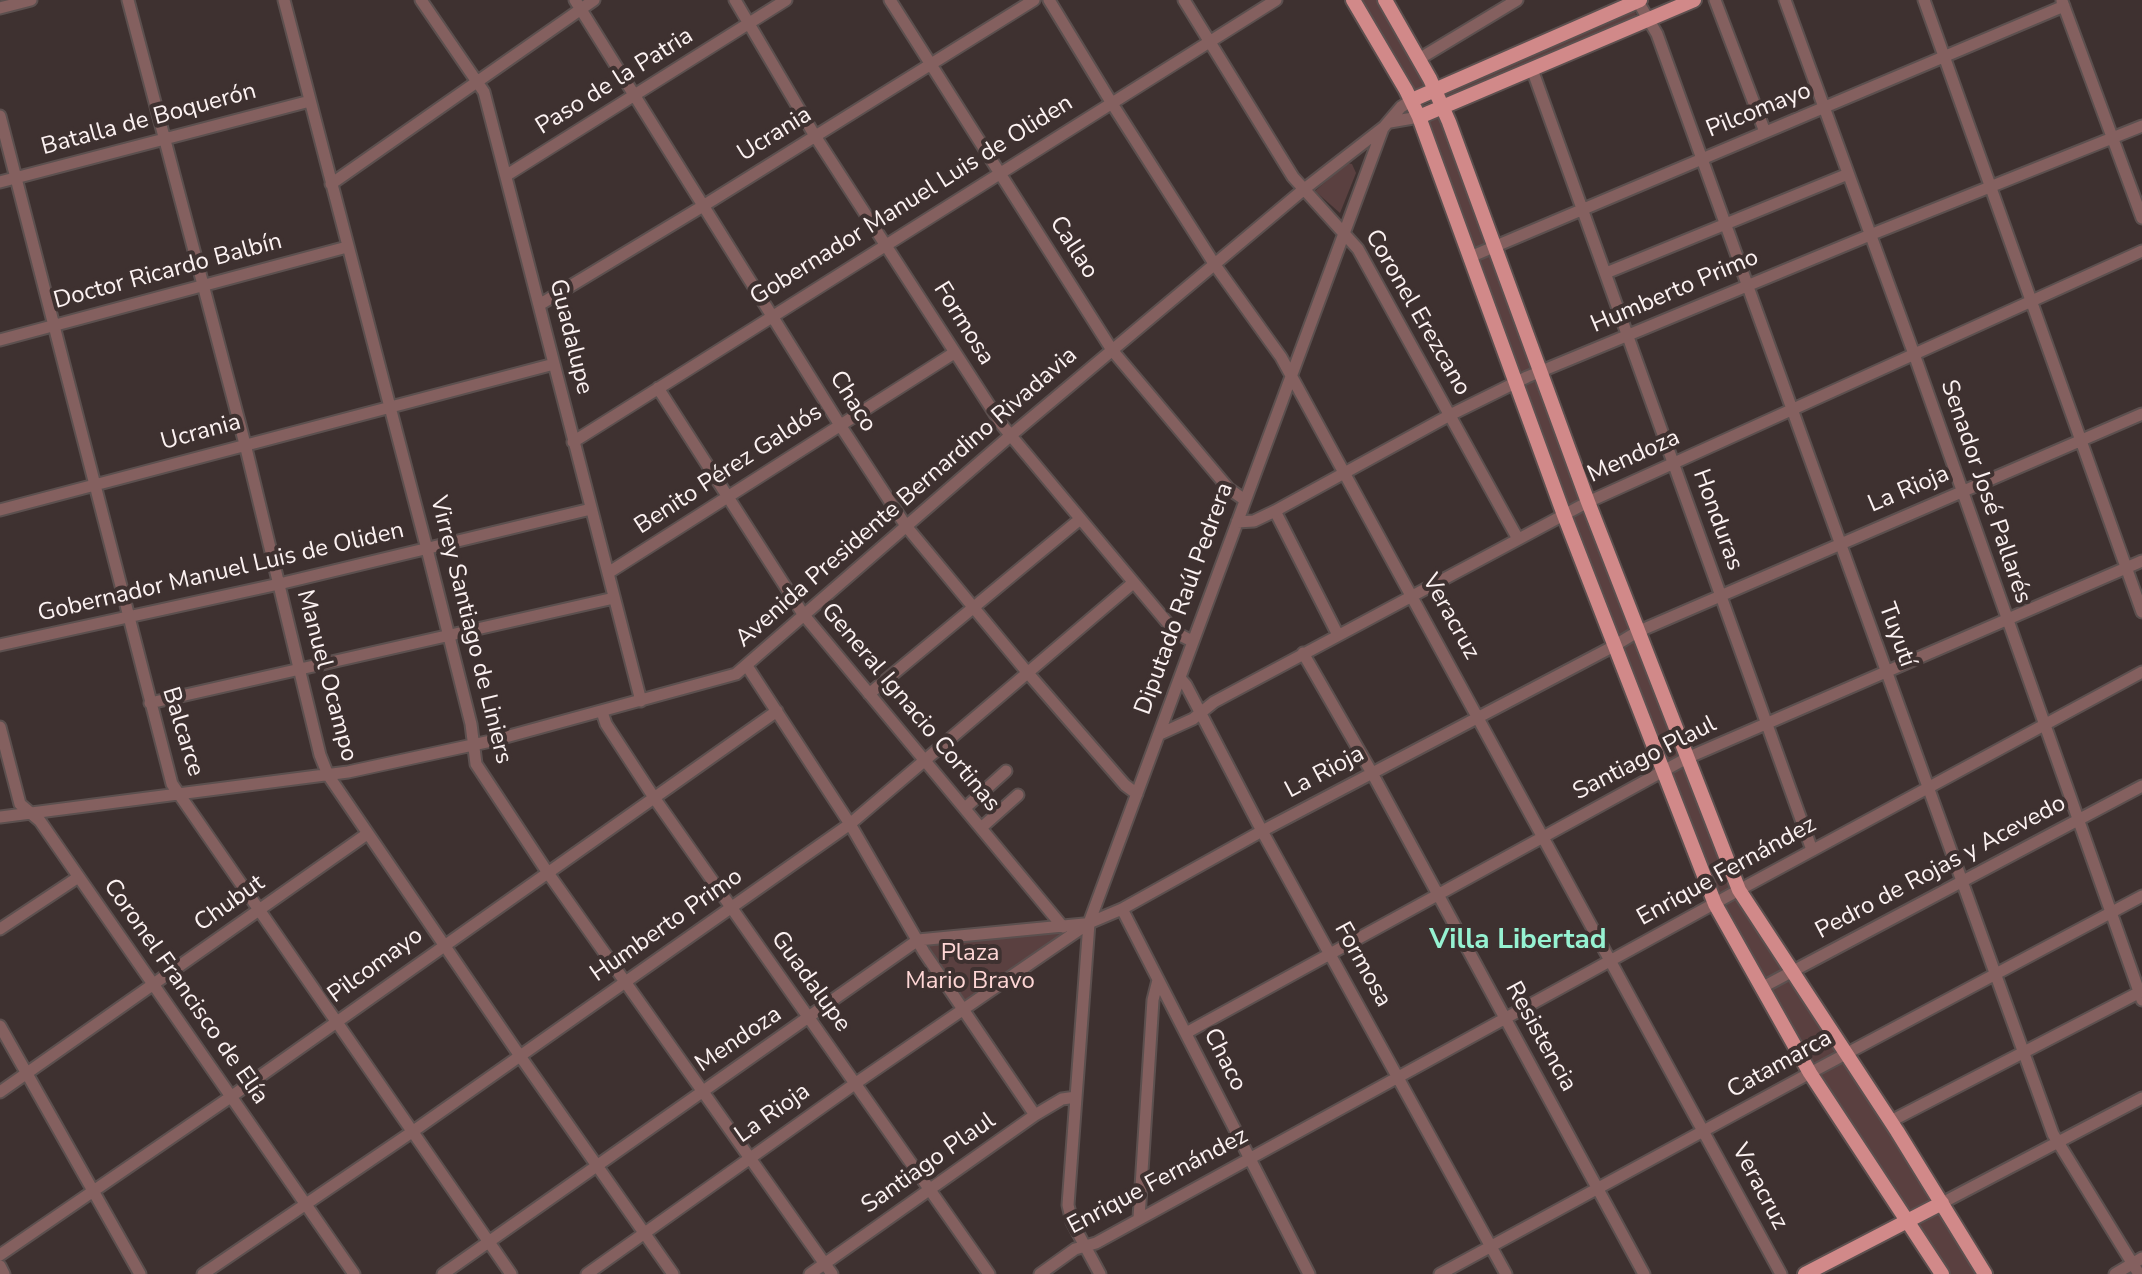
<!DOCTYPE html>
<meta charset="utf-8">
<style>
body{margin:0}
canvas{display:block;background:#3e3130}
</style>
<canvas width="2142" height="1274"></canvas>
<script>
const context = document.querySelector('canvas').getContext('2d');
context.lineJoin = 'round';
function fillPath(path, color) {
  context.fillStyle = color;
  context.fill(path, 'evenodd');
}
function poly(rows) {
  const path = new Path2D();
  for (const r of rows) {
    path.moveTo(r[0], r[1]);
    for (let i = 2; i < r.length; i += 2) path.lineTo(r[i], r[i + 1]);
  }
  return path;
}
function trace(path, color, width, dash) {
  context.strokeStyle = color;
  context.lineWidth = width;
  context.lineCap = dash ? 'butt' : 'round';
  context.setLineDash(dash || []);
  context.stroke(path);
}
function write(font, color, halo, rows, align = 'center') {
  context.font = font + ' "Nunito Sans",sans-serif';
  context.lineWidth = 8;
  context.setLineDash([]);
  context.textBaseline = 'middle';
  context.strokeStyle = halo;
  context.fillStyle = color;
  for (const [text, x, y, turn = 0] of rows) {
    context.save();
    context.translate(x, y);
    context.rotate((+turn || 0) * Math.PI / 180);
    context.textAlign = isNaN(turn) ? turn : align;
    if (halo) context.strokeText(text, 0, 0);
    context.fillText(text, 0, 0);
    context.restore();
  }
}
fillPath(poly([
 [1353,0,1385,0,1435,89,1412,100],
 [1631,10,1636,13,1635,19,1445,98,1443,93],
 [1443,107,1739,890,1985,1274,1942,1274,1715,904,1419,117],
 [1347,163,1352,164,1356,173,1340,213,1315,191],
 [1089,923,961,1010,918,940]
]), '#5a4040');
const minor = poly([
 [128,0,245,444,320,755,328,775,520,1056,673,1274],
 [284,0,427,549,471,724,476,764,548,873,832,1274],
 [421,0,484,92,641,701],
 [575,0,840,425,906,526,1027,672,1125,785,1137,794],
 [735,0,815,136,1002,425,1176,633,1192,641],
 [890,0,1112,350,1229,489,1245,500],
 [1049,0,1111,102,1215,265,1281,357,1781,1274],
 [1184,0,1293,177,1358,249,1518,539],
 [1637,0,1657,34,2053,1134,2139,1274],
 [1715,0,1765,132],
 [1785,0,1914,354,2142,1000],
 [1924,0,2142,612],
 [2062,1,2142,218],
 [0,8,31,0],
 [1419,59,1517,0],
 [1532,69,1812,850],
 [0,116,172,784,511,1274],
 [1390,122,1419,117],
 [507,175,786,0],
 [0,182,310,101],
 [331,184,594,0],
 [1470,257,2064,6],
 [1606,273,1848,174],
 [539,305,703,206,1034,0],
 [0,340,347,247],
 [658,388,803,614,1063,927],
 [573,442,1276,0],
 [0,510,554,364],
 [1275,511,1338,635],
 [1237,522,1254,521,1275,511,1450,415,1527,377,1870,235,2142,126],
 [608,573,954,353],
 [0,645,279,584,591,509],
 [1303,653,1372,773,1644,1274],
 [747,666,850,824,924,952,1035,1115],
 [1180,678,1186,685,1262,831,1506,1274],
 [869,694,1079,520],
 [150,703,614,598],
 [602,712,606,724,655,799,989,1274],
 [0,727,20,804,40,821,354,1274],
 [1160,734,1193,719,1214,702,1588,502,2142,251],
 [965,808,1006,771],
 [0,817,348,772,491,741,736,674,1010,436,1303,190,1384,127,1401,107,1412,100],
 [981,828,1018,795],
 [1122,909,1309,1274],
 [0,929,77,878],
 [1761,988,2142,786],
 [0,1026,140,1274],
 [1186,1033,1687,758,2142,561],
 [0,1092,367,834],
 [1891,1121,2142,991],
 [1942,1203,2142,1098],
 [1139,1218,1153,1000,1158,980],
 [0,1255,232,1096,777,711],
 [0,1266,4,1274],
 [203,1274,412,1132,850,824,1133,583],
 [443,1274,918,940,1084,924],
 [587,1274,856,1083,1089,923,1122,909,1262,831,1614,646,1637,632,2142,414],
 [810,1274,1035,1115,1062,1099,1076,1097],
 [1040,1274,1075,1249,1096,1243,1739,890,2142,672],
 [1100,1274,1072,1222,1068,1205,1089,923,1383,128],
 [1440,1274,1810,1073,2142,896],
 [2115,1274,2142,1258]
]);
const major = poly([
 [1353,0,1406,90,1419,117,1564,515,1715,904,1810,1073,1942,1274],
 [1385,0,1430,79,1449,122,1588,502,1739,890,1897,1131,1985,1274],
 [1412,100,1640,0],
 [1419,117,1694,0],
 [1805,1274,1942,1203]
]);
trace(minor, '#5c504f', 15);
trace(major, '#5c504f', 18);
trace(minor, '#84605f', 11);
trace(major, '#d18989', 14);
write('24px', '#fcf2f2', '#3e3130', [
 ["Paso de la Patria",615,82,-32],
 ["Pilcomayo",1759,111,-22],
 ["Batalla de Boquerón",149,120,-15],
 ["Ucrania",775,135,-32],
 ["Gobernador Manuel Luis de Oliden",912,201,-32],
 ["Callao",1073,248,57],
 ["Doctor Ricardo Balbín",168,272,-15],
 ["Humberto Primo",1675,292,-23],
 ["Coronel Erezcano",1417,313,60],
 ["Formosa",963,324,58],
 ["Guadalupe",570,337,76],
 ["Chaco",852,402,58],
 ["Ucrania",201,433,-15],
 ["Mendoza",1634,457,-24],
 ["Benito Pérez Galdós",729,470,-33],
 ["La Rioja",1909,490,-23],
 ["Senador José Pallarés",1985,492,71],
 ["Avenida Presidente Bernardino Rivadavia",907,498,-41],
 ["Honduras",1717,520,70],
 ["Gobernador Manuel Luis de Oliden",221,573,-13],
 ["Diputado Raúl Pedrera",1185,599,-70],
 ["Veracruz",1450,617,61],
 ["Virrey Santiago de Liniers",470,630,76],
 ["Tuyutí",1896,635,70],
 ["Manuel Ocampo",326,676,75],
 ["General Ignacio Cortinas",910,708,50],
 ["Balcarce",182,732,73],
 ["Santiago Plaul",1645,759,-27],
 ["La Rioja",1325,773,-28],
 ["Pedro de Rojas y Acevedo",1941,868,-28],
 ["Enrique Fernández",1727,872,-29],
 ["Chubut",230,904,-35],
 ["Humberto Primo",667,926,-35],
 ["Formosa",1362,965,61],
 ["Pilcomayo",376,966,-36],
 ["Guadalupe",810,982,54],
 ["Coronel Francisco de Elía",185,992,55],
 ["Resistencia",1540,1037,61],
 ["Mendoza",739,1040,-34],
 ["Chaco",1224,1060,63],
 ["Catamarca",1780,1065,-29],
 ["La Rioja",773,1114,-35],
 ["Santiago Plaul",929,1164,-35],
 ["Enrique Fernández",1158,1182,-28],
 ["Veracruz",1759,1187,62]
]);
write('24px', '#fed6d5', '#3e3130', [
 ["Plaza",970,954],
 ["Mario Bravo",970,982]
]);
write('bold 28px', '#96f2d2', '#3e3130', [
 ["Villa Libertad",1518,941]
]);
</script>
